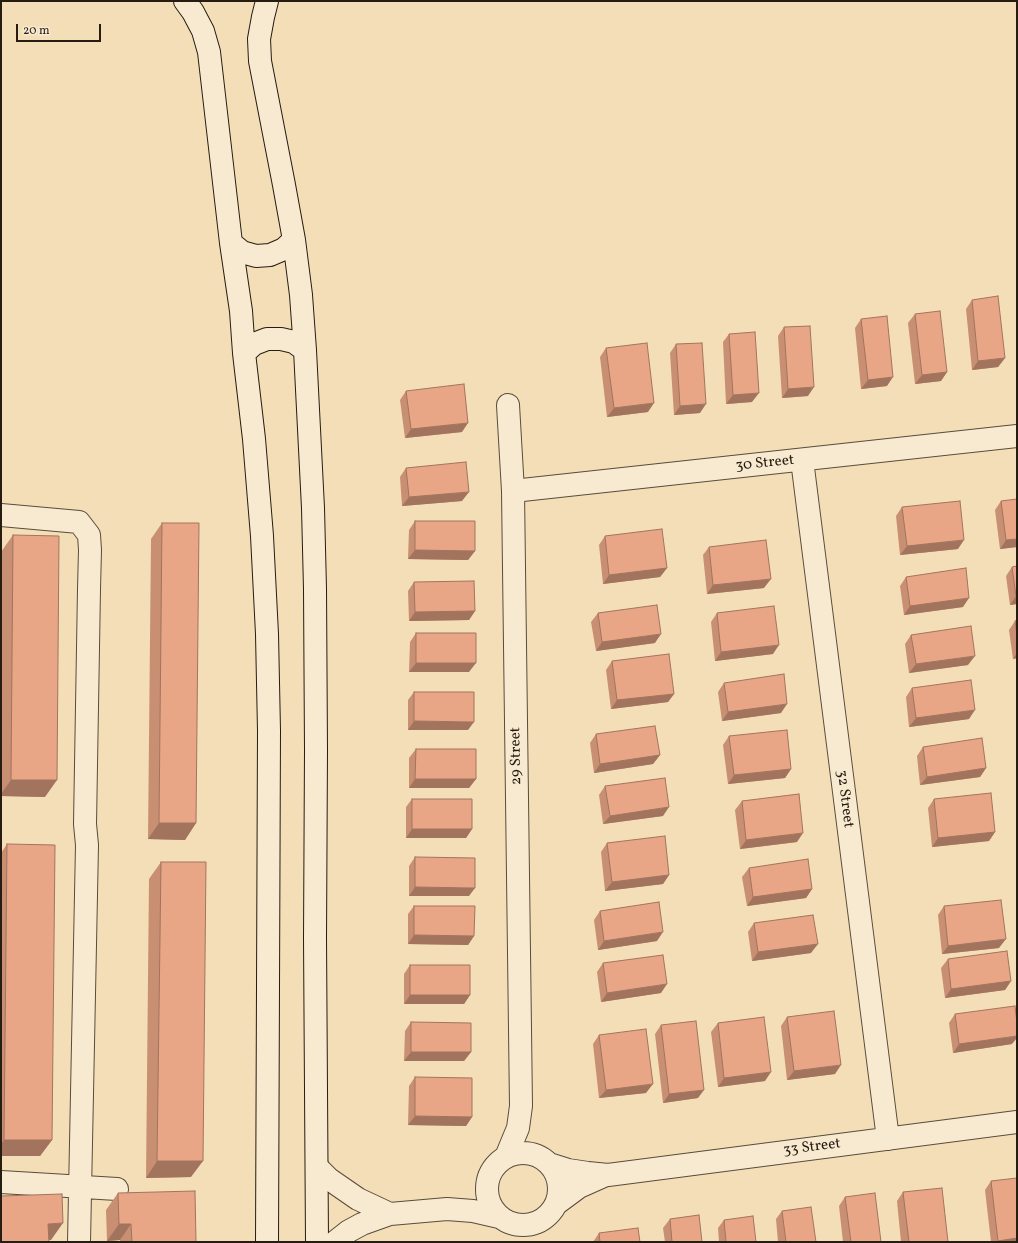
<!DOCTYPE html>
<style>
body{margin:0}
#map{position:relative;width:1018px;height:1243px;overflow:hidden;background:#f3deb7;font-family:Vollkorn,serif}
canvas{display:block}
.frame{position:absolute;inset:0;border:2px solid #261c12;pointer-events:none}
.scale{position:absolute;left:16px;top:24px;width:85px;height:18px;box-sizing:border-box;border:2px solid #261c12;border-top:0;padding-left:5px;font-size:12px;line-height:14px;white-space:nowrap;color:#261c12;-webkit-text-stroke:3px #f7ead0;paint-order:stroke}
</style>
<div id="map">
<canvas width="1018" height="1243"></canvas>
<div class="frame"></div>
<div class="scale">20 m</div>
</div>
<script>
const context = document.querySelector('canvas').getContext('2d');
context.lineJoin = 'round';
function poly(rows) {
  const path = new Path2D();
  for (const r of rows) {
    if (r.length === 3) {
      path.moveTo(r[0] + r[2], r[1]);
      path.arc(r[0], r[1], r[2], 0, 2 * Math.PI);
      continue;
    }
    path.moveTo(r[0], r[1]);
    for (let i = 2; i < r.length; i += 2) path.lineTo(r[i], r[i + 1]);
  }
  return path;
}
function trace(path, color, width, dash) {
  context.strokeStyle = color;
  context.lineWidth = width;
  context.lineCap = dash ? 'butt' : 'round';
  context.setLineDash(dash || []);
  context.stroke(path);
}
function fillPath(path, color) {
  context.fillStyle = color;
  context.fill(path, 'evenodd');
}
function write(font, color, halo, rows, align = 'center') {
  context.font = font + ' Vollkorn,serif';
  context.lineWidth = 3.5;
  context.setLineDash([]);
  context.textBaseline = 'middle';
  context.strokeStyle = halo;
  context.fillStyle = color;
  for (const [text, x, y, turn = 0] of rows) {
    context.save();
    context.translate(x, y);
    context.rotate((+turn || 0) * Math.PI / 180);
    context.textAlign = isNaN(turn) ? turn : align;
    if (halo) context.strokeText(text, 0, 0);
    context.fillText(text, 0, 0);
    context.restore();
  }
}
const street = poly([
 [802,460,888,1139],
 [513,491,1017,436],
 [1,515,79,522,89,535,90,550,89,589,85,824,87,845,79,1242],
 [523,1189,36],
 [506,1157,518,1128,521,1106,513,491,508,405],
 [549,1164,568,1170,588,1173,608,1175,1017,1122],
 [317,1167,329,1179,358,1199,390,1214],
 [1,1182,117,1189],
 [556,1204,579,1187,606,1175],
 [335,1242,349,1231,362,1224,390,1214,447,1209,473,1211,499,1217]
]);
const secondary = poly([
 [185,1,193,12,203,31,209,52,231,243,241,311,244,353,254,439,262,536,267,634,269,731,267,1242],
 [267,1,263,17,259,39,260,61,284,185,294,240,301,295,305,350,313,508,315,589,316,750,315,938,317,1242],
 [231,243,242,252,256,256,270,255,284,249,294,240],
 [244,353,254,344,267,339,281,339,294,342,305,350]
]);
trace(street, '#594c3b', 24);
trace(secondary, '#261c12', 24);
trace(street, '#f7ead0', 22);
trace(secondary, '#f7ead0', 22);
fillPath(poly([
 [972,300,1005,358,998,367,972,370,966,309],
 [915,314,947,372,941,381,915,384,908,323],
 [861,319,887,386,861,389,855,328],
 [784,327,808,396,782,398,778,336],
 [729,334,752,402,726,404,723,342],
 [676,344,700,413,674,415,670,353],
 [606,348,648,412,607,417,600,357],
 [406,391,462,432,405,438,400,400],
 [406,468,462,501,402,506,400,477],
 [1001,501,1017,547,1000,549,995,510],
 [902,507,958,549,900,555,896,516],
 [415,521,475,551,468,560,408,559,409,530],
 [162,523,196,823,185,840,148,839,151,539],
 [13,535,45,797,1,796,1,552],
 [605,536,667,568,660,577,603,584,599,545],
 [709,547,764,588,707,594,703,555],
 [1017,566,1017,604,1010,605,1006,576,1012,567],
 [906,577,963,607,904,615,900,586],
 [414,582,475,611,469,620,409,621,408,591],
 [598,613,655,643,596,651,591,622],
 [717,613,773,654,715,661,711,622],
 [1017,620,1017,658,1013,659,1009,630,1015,621],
 [416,633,469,672,409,672,410,642],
 [911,635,968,665,909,673,905,644],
 [612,661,674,694,668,702,611,709,606,670],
 [724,683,781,713,722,721,718,692],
 [1017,684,1017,694,1016,686],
 [912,688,969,719,909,727,906,697],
 [414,692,468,730,408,730,408,700],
 [596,734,660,755,653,764,594,773,590,743],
 [729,736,791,769,785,778,728,784,723,745],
 [923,747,986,768,980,777,920,785,917,756],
 [416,749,476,779,469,788,409,788,409,758],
 [605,786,663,816,603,824,599,795],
 [412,799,472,829,466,838,406,838,406,807],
 [934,799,995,832,989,841,932,847,928,808],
 [742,801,797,842,740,849,735,810],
 [607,843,669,875,663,884,605,891,601,852],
 [7,844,52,1140,40,1156,1,1156,1,853],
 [415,857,469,896,409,896,409,866],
 [161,862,191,1177,146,1178,149,879],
 [749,868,812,889,806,898,747,906,742,877],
 [414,906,474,936,468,945,408,944,408,914],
 [944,906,999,948,942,954,938,915],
 [600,911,657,941,598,950,594,920],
 [754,923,811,953,752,961,748,932],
 [948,959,1011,981,1005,990,945,998,941,968],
 [603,963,661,993,601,1002,597,972],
 [410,965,470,995,464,1004,404,1004,404,974],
 [955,1014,1012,1044,953,1053,949,1023],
 [787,1017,835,1074,787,1080,781,1026],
 [411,1022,471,1052,464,1061,404,1061,405,1031],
 [718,1023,765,1081,718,1087,711,1032],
 [661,1025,698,1098,663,1103,655,1034],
 [599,1035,646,1093,599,1098,593,1044],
 [415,1077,472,1117,466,1126,408,1125,409,1086],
 [991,1181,1017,1242,991,1242,985,1190],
 [903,1192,948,1242,901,1242,897,1201],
 [118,1193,196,1242,120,1242,120,1240,107,1241,106,1210],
 [845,1197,881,1242,843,1242,839,1206],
 [782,1211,816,1242,778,1242,776,1219],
 [670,1219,702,1242,665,1242,663,1228],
 [724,1220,756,1242,719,1242,718,1228],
 [599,1233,640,1242,593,1242]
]), '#c88f73');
fillPath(poly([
 [1005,358,998,367,972,370,978,361],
 [947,372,941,381,915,384,922,375],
 [893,377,887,386,861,389,868,380],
 [814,387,808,396,782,398,788,389],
 [759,393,752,402,726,404,733,395],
 [654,403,648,412,607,417,614,408],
 [706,404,700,413,674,415,680,406],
 [468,423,462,432,405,438,411,429],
 [469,492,462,501,402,506,409,497],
 [1017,539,1017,547,1000,549,1006,540],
 [964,540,958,549,900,555,907,546],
 [415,550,475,551,468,560,408,559],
 [667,568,660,577,603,584,609,575],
 [771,579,764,588,707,594,713,585],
 [1016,596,1017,596,1017,604,1010,605],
 [969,598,963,607,904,615,910,606],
 [475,611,469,620,409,621,415,612],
 [661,634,655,643,596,651,602,642],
 [779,645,773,654,715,661,721,652],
 [1017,653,1017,658,1013,659],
 [975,656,968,665,909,673,916,664],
 [416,663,476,663,469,672,409,672],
 [674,694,668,702,611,709,617,700],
 [787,704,781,713,722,721,728,712],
 [975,710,969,719,909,727,916,718],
 [414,721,474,722,468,730,408,730],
 [660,755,653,764,594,773,600,764],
 [986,768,980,777,920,785,927,777],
 [791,769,785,778,728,784,734,775],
 [415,779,476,779,469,788,409,788],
 [11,780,57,780,45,797,1,796,1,794],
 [669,807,663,816,603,824,610,816],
 [159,823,196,823,185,840,148,839],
 [412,829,472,829,466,838,406,838],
 [995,832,989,841,932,847,938,838],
 [803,833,797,842,740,849,746,840],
 [669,875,663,884,605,891,612,882],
 [415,887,475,888,469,896,409,896],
 [812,889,806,898,747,906,753,897],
 [663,932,657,941,598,950,604,941],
 [414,935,474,936,468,945,408,944],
 [1006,939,999,948,942,954,948,946],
 [818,944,811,953,752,961,758,952],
 [1011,981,1005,990,945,998,951,989],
 [667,984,661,993,601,1002,607,993],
 [410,995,470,995,464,1004,404,1004],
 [1017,1036,1017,1038,1012,1044,953,1053,959,1044],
 [411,1052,471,1052,464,1061,404,1061],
 [841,1065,835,1074,787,1080,794,1071],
 [771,1072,765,1081,718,1087,724,1078],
 [653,1084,646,1093,599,1098,606,1090],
 [704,1090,698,1098,663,1103,669,1094],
 [415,1116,472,1117,466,1126,408,1125],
 [4,1140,52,1140,40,1156,1,1156,1,1144],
 [157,1161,203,1161,191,1177,146,1178],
 [63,1223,51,1240,36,1240,48,1224],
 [119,1224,131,1224,120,1240,107,1241],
 [1017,1238,1017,1242,997,1242,998,1241]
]), '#a2745e');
const building = poly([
 [998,296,1005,358,978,361,972,300,998,296],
 [940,311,947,372,922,375,915,314,940,311],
 [887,316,893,377,868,380,861,319,887,316],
 [810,326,814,387,788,389,784,327,810,326],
 [755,332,759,393,733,395,729,334,755,332],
 [647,343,654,403,614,408,606,348,647,343],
 [702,343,706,404,680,406,676,344,702,343],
 [464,384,468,423,411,429,406,391,464,384],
 [466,462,469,492,409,497,406,468,466,462],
 [1017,499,1017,539,1006,540,1001,501,1017,499],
 [960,501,964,540,907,546,902,507,960,501],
 [415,521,475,521,475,551,415,550,415,521],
 [162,523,199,523,196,823,159,823,162,523],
 [662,529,667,568,609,575,605,536,662,529],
 [13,535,59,536,57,780,11,780,13,535],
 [766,540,771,579,713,585,709,547,766,540],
 [1017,566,1017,596,1016,596,1012,567,1017,566],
 [966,568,969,598,910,606,906,577,966,568],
 [474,581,475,611,415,612,414,582,474,581],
 [657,605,661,634,602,642,598,613,657,605],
 [774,606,779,645,721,652,717,613,774,606],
 [1017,620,1017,635,1015,621,1017,620],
 [971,626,975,656,916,664,911,635,971,626],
 [416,633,476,633,476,663,416,663,416,633],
 [669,654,674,694,617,700,612,661,669,654],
 [784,674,787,704,728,712,724,683,784,674],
 [971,680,975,710,916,718,912,688,971,680],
 [414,692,474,692,474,722,414,721,414,692],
 [655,726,660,755,600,764,596,734,655,726],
 [787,730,791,769,734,775,729,736,787,730],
 [982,738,986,768,927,777,923,747,982,738],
 [416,749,476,749,476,779,415,779,416,749],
 [665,778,669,807,610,816,605,786,665,778],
 [991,793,995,832,938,838,934,799,991,793],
 [799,794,803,833,746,840,742,801,799,794],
 [412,799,472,799,472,829,412,829,412,799],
 [665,836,669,875,612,882,607,843,665,836],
 [7,844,55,845,52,1140,4,1140,7,844],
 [415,857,475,858,475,888,415,887,415,857],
 [808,859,812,889,753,897,749,868,808,859],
 [161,862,206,862,203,1161,157,1161,161,862],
 [1001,900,1006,939,948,946,944,906,1001,900],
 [659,902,663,932,604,941,600,911,659,902],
 [414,906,475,906,474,936,414,935,414,906],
 [813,915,818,944,758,952,754,923,813,915],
 [1007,951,1011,981,951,989,948,959,1007,951],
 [663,955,667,984,607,993,603,963,663,955],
 [410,965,470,965,470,995,410,995,410,965],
 [1015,1006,1017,1023,1017,1036,959,1044,955,1014,1015,1006],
 [834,1011,841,1065,794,1071,787,1017,834,1011],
 [764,1017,771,1072,724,1078,718,1023,764,1017],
 [696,1021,704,1090,669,1094,661,1025,696,1021],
 [411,1022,471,1023,471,1052,411,1052,411,1022],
 [646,1029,653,1084,606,1090,599,1035,646,1029],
 [415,1077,472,1078,472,1117,415,1116,415,1077],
 [1017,1178,1017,1238,998,1241,991,1181,1017,1178],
 [942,1188,948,1242,909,1242,903,1192,942,1188],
 [195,1191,196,1242,132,1242,131,1224,119,1224,118,1193,195,1191],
 [875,1193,881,1242,851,1242,845,1197,875,1193],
 [62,1194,63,1223,48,1224,49,1242,1,1242,1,1196,62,1194],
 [811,1207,816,1242,786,1242,782,1211,811,1207],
 [699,1215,702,1242,672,1242,670,1219,699,1215],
 [753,1216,756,1242,726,1242,724,1220,753,1216],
 [638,1228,640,1242,600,1242,599,1233,638,1228]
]);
fillPath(building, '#e8a686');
trace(building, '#a2745e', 1);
write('15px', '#261c12', '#f7ead0', [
 ["30 Street",765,464,-6],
 ["29 Street",517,756,-91],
 ["32 Street",844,799,83],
 ["33 Street",812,1148,-7]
]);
</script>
